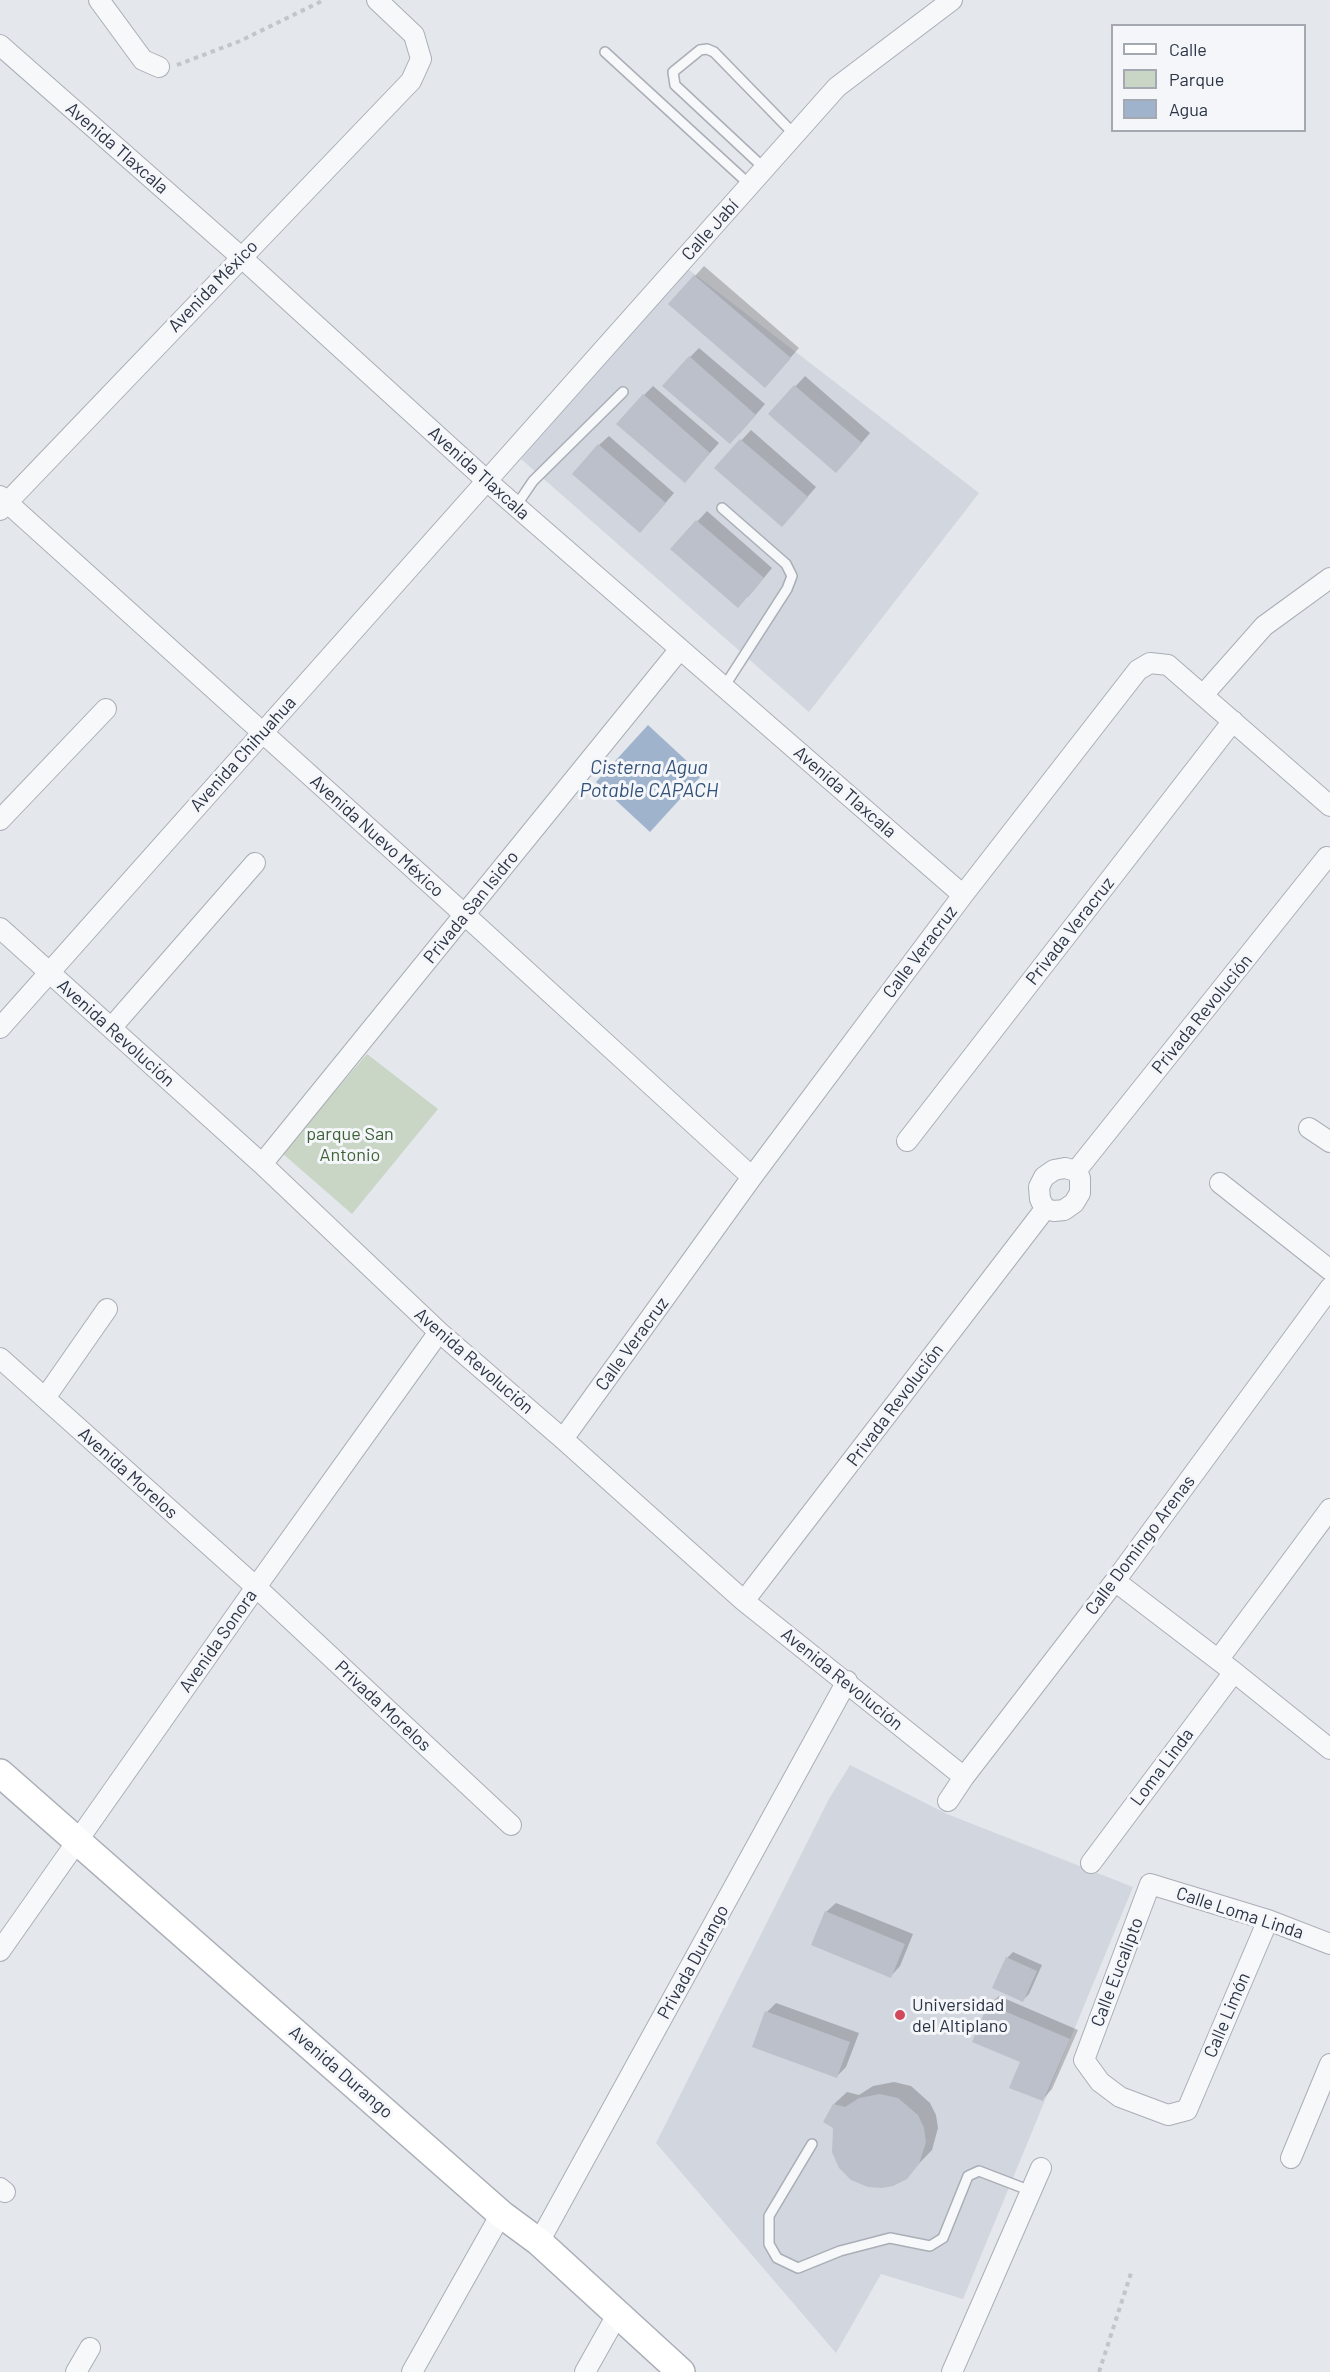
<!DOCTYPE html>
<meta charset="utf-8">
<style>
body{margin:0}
#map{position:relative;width:1330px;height:2372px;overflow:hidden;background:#e4e7ec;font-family:Barlow,sans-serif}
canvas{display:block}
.legend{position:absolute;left:1111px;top:24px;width:195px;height:108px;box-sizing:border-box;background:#f4f6f9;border:2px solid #a4a8b1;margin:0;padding:8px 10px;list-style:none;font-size:18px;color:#2b3445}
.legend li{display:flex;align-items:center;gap:12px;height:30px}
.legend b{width:30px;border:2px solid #a4a8b1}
</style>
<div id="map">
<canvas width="1330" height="2372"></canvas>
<ul class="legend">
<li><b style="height:8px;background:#fff"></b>Calle</li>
<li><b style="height:16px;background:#c9d6c5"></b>Parque</li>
<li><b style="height:16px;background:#9fb4cc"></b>Agua</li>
</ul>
</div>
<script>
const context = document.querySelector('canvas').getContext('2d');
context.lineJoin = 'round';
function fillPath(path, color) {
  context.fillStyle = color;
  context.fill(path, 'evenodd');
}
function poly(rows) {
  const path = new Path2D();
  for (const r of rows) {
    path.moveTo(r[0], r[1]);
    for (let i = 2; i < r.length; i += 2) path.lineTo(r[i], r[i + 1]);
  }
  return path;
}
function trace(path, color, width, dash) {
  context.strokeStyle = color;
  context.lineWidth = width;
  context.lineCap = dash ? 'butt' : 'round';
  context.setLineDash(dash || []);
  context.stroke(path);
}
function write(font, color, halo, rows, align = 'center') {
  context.font = font + ' Barlow,sans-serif';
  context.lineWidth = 6;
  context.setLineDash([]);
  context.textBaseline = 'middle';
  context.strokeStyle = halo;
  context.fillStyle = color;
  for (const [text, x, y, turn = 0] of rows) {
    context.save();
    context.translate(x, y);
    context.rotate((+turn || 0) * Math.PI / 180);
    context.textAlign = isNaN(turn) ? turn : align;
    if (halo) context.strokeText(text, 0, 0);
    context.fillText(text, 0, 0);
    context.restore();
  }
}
fillPath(poly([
 [688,269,979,493,809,712,521,459],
 [850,1765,947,1814,1133,1887,963,2299,881,2274,836,2353,656,2143,829,1799]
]), '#d2d6de');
fillPath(poly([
 [367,1054,438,1109,352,1214,282,1153]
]), '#c9d6c5');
fillPath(poly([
 [648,725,702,775,650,832,596,782]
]), '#9fb4cc');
fillPath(poly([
 [704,266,799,348,774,376,695,276],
 [699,348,765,404,740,433,690,357],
 [805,376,870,433,845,462,770,414],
 [653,386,719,443,694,471,644,395],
 [751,430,816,487,791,516,716,468],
 [609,436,674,493,649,522,599,445],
 [707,511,772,568,748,597,672,549],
 [836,1903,913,1934,900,1966,891,1976,826,1912],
 [1013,1952,1042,1965,1029,1994,1023,2000,1007,1958],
 [999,1996,1078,2030,1052,2089,1043,2099,989,2005],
 [776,2003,859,2033,846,2067,837,2076,767,2012],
 [894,2082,911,2086,930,2103,936,2115,938,2128,932,2150,906,2177,834,2104,847,2092,859,2095,873,2086]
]), '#0003');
fillPath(poly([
 [694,275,791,358,765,388,668,304],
 [689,356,756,415,730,444,662,386],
 [794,385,862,443,836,473,768,414],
 [643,394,710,453,685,483,616,424],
 [740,439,808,497,782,527,714,468],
 [598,444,666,503,640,533,572,474],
 [696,520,764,578,738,608,670,549],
 [825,1911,905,1944,891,1978,811,1945],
 [1006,1957,1037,1971,1023,2002,992,1988],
 [988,2004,1070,2039,1043,2101,1009,2088,1020,2062,972,2042],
 [765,2011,850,2042,837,2078,752,2047],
 [880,2094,898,2098,918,2115,924,2128,926,2142,919,2164,907,2179,893,2186,882,2188,868,2187,851,2180,839,2168,832,2152,833,2128,823,2122,833,2104,845,2107,859,2098]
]), '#bbc0ca');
const lane = poly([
 [605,52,750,185],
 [765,169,675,85,673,72,700,50,707,49,714,52,794,134],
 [516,506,533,481,623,392],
 [722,508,786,564,792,576,787,589,724,687],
 [812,2144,769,2216,769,2244,777,2258,798,2268,840,2251,890,2238,930,2246,943,2238,968,2176,979,2171,1031,2191]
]);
const street = poly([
 [99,0,143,60,159,67],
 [0,45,241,257,487,481,963,895],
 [0,496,465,915,752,1177],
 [0,510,411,81,421,59,414,35,377,0],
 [1203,695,1264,626,1330,578],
 [0,820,106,709],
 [0,928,262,1164,439,1332,563,1439,744,1601,964,1777],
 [0,1028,837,87,952,0],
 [111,1028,255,863],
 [1309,1128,1330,1142],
 [907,1141,1233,721],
 [262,1164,680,649],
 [1065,1168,1076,1171,1080,1178,1080,1193,1074,1203,1064,1210,1054,1211,1045,1209,1040,1199,1039,1187,1044,1177,1054,1170,1065,1168],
 [1076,1171,1327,857],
 [1220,1183,1330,1270],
 [0,1358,256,1587,511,1825],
 [45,1398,107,1309],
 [563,1439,752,1177,963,895,1138,670,1150,663,1168,665,1330,806],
 [1115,1581,1234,1672,1330,1749],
 [744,1601,1045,1209],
 [1218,1660,1330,1509],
 [948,1801,964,1777,1115,1581,1330,1288],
 [1091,1863,1234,1672],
 [1268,1920,1187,2110,1168,2115,1120,2097,1100,2082,1084,2060,1150,1884,1268,1920,1330,1944],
 [0,1951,256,1587,439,1332],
 [1291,2158,1330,2064],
 [0,2188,5,2192],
 [539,2242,847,1681],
 [76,2372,90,2348],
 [412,2372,501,2214],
 [585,2372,617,2315],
 [952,2372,1041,2168]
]);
const secondary = poly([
 [0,1773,501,2214,539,2242,681,2372]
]);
trace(lane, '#a9aeb7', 12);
trace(street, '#a9aeb7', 22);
trace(secondary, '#a9aeb7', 30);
trace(poly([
 [177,65,240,41,324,0],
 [1099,2372,1132,2270]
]), '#c2c5cb', 4, [4.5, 4.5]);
trace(lane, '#f7f8fa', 9);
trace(street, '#f7f8fa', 20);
trace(secondary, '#fff', 27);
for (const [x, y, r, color] of [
 [900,2015,6,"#d1495b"]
]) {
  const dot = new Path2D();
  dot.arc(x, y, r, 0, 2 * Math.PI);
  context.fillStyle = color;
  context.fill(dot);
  trace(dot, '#f4f6f9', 2);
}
write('18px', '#2b3445', '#f4f6f9', [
 ["Avenida Tlaxcala",117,148,41],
 ["Calle Jabí",710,230,-48],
 ["Avenida México",213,286,-46],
 ["Avenida Tlaxcala",479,473,42],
 ["Avenida Chihuahua",243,754,-48],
 ["Avenida Tlaxcala",845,792,41],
 ["Avenida Nuevo México",377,836,42],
 ["Privada San Isidro",471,907,-51],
 ["Privada Veracruz",1070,931,-52],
 ["Calle Veracruz",920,952,-53],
 ["Privada Revolución",1202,1014,-51],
 ["Avenida Revolución",116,1033,42],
 ["Calle Veracruz",632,1344,-54],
 ["Avenida Revolución",474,1361,41],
 ["Privada Revolución",895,1405,-53],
 ["Avenida Morelos",128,1473,42],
 ["Calle Domingo Arenas",1140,1545,-53],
 ["Avenida Sonora",218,1641,-55],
 ["Avenida Revolución",842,1679,39],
 ["Privada Morelos",383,1706,43],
 ["Loma Linda",1162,1767,-53],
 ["Calle Loma Linda",1240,1913,18],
 ["Privada Durango",693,1962,-61],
 ["Calle Eucalipto",1117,1972,-69],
 ["Calle Limón",1227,2015,-67],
 ["Avenida Durango",341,2072,41]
]);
write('18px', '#3f6138', '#f4f6f9', [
 ["parque San",350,1134],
 ["Antonio",350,1155]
]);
write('18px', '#2b3445', '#f4f6f9', [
 ["Universidad",912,2005],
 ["del Altiplano",912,2026]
], 'left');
write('italic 20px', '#34527a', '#f4f6f9', [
 ["Cisterna Agua",649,767],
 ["Potable CAPACH",649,790]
]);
</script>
